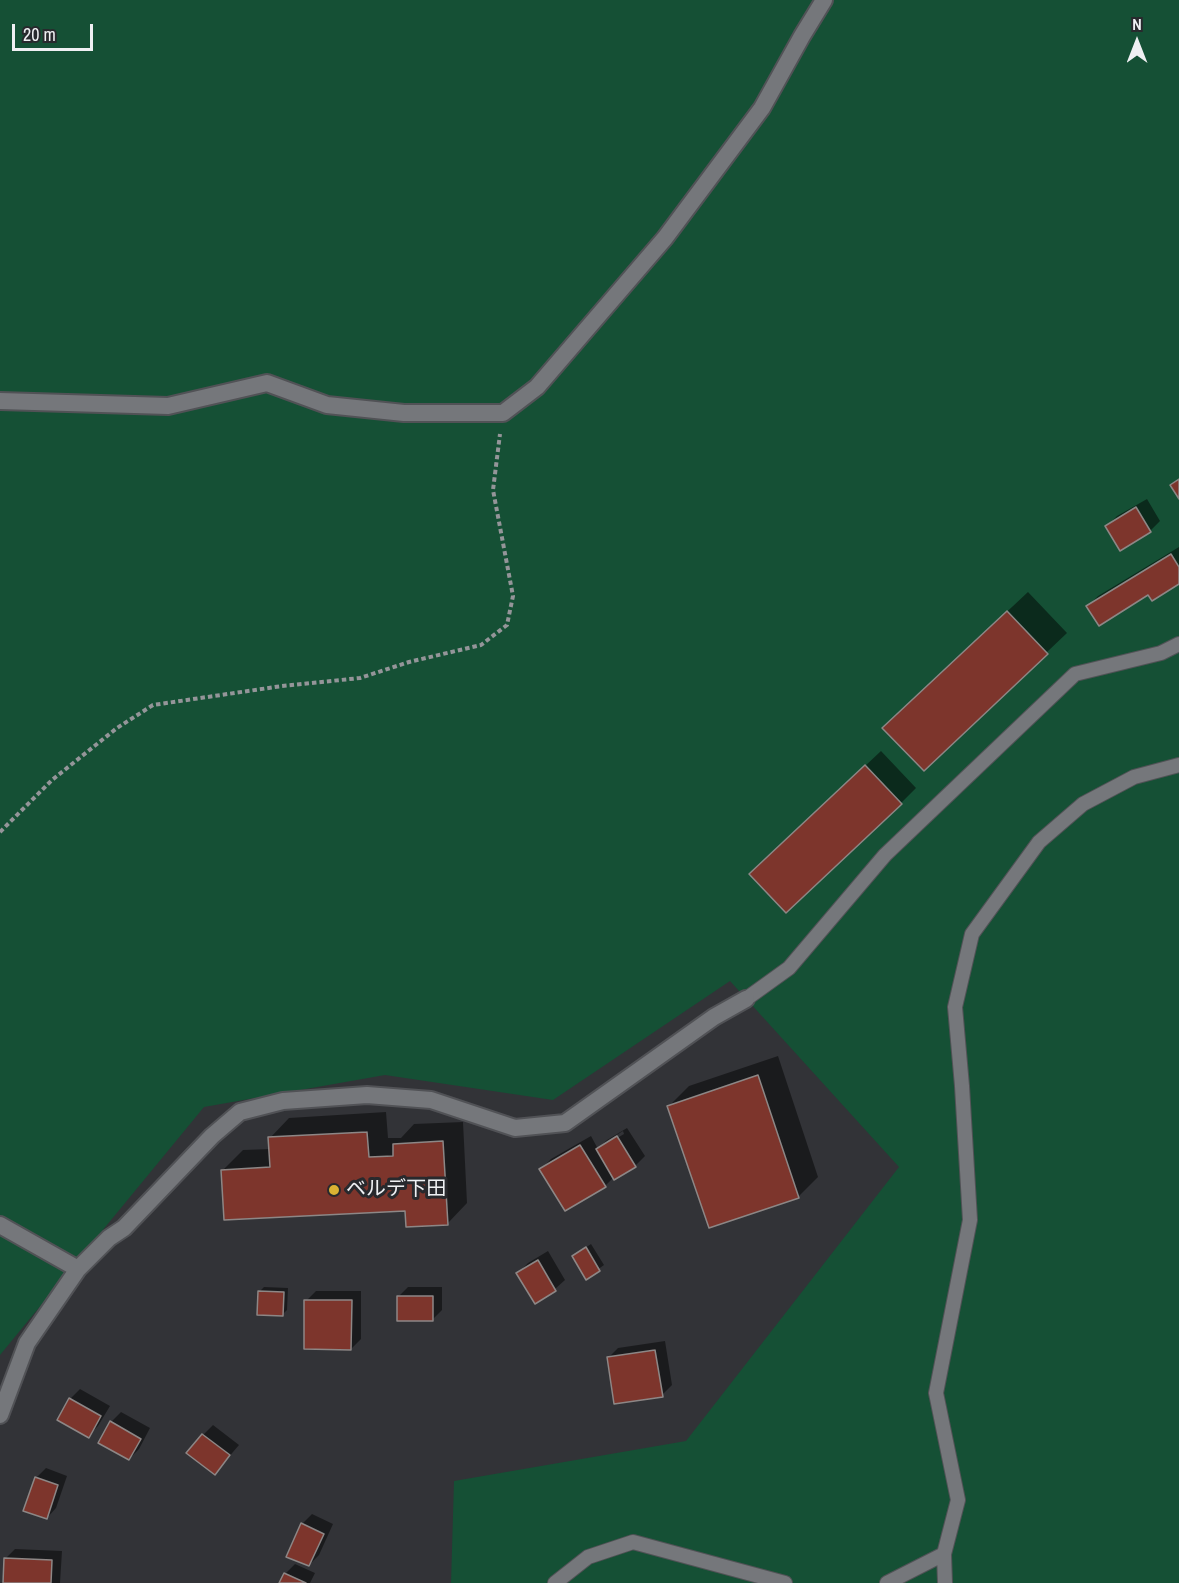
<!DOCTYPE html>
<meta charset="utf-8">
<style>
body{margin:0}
#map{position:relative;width:1179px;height:1583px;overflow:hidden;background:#323337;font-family:"Archivo Narrow",sans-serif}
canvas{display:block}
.north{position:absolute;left:1107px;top:12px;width:60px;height:60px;-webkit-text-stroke:4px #28292d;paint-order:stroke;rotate:0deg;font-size:16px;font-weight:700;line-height:24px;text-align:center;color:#eff0f3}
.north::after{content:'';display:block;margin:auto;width:21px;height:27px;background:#eff0f3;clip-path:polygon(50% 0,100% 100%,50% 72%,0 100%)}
.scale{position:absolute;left:12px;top:24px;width:81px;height:27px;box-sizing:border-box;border:3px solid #eff0f3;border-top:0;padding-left:8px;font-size:18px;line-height:21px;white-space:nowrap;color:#eff0f3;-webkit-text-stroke:4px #28292d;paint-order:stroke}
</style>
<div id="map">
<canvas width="1179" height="1583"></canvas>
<div class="north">N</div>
<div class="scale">20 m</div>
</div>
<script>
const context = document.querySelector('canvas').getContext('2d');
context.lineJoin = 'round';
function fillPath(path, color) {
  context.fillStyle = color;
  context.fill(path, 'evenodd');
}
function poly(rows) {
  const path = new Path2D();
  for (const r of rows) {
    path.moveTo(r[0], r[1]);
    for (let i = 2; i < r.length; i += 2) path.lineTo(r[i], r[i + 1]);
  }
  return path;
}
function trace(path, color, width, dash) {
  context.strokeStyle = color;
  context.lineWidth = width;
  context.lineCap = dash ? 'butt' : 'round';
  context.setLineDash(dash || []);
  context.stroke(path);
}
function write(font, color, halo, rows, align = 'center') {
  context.font = font + ' "Archivo Narrow","Noto Sans JP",sans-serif';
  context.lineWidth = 6;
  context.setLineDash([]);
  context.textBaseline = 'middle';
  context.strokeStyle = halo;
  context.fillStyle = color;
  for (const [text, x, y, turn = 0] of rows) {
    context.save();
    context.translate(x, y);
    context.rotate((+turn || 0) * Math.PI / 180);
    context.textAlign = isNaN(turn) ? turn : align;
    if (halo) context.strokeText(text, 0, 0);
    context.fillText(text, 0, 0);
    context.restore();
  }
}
fillPath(poly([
 [0,0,1179,0,1179,1583,451,1583,454,1481,686,1441,899,1167,730,981,553,1100,385,1075,204,1107,0,1355]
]), '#155035');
fillPath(poly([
 [1147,499,1160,521,1150,531,1120,549,1107,526,1117,516],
 [1179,547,1179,582,1149,593,1088,606,1098,596],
 [1028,592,1067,633,924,769,904,708],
 [881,751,916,788,901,803,766,859],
 [778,1056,818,1177,799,1196,709,1226,669,1106,689,1086],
 [386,1112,388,1138,401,1138,414,1124,463,1122,467,1203,448,1223,406,1210,223,1170,243,1150,270,1149,270,1138,289,1118],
 [627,1128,645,1156,635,1166,614,1177,605,1186,541,1169,551,1159,591,1136,598,1149,607,1140],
 [623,1131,624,1134,607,1144,607,1141],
 [591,1244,604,1265,586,1278,573,1256],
 [548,1251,565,1280,555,1289,535,1302,518,1273,528,1263],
 [264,1287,288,1288,287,1310,283,1314,259,1292],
 [408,1287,442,1287,442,1310,432,1320,398,1297],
 [316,1291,361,1291,361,1339,351,1349,306,1301],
 [665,1341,672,1385,662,1395,608,1358,618,1348],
 [80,1389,110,1406,98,1426,88,1436,70,1399],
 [121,1412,150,1428,139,1449,129,1459,111,1422],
 [213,1425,239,1445,215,1473,203,1435],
 [46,1468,67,1476,56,1508,47,1518,36,1478],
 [312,1514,333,1524,319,1555,309,1565,302,1524],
 [15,1549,62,1551,60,1583,4,1583,5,1559],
 [295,1564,315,1573,310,1583,281,1583,285,1574]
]), '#0007');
const building = poly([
 [1179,479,1179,499,1170,485,1179,479],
 [1136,507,1151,532,1120,551,1105,526,1136,507],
 [1171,554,1179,567,1179,584,1152,601,1148,595,1099,626,1086,606,1171,554],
 [1007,611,1048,654,924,771,882,728,1007,611],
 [865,765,902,804,786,913,749,874,865,765],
 [758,1075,799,1198,709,1228,667,1106,758,1075],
 [367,1132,369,1157,393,1156,393,1144,443,1141,448,1225,406,1227,405,1211,224,1220,221,1170,270,1167,268,1137,367,1132],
 [617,1136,636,1167,614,1180,596,1149,617,1136],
 [580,1145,606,1187,565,1211,539,1169,580,1145],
 [586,1247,600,1271,586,1280,572,1256,586,1247],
 [538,1260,556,1291,535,1304,516,1273,538,1260],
 [258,1291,284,1292,283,1316,257,1315,258,1291],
 [397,1296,433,1296,433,1321,397,1321,397,1296],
 [304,1300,352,1300,351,1350,304,1349,304,1300],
 [655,1350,663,1397,614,1404,607,1357,655,1350],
 [69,1398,101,1416,89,1438,57,1420,69,1398],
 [110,1421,141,1439,129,1460,98,1443,110,1421],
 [202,1434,230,1455,215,1475,186,1453,202,1434],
 [35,1477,58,1485,47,1519,23,1511,35,1477],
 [301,1523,324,1534,309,1566,286,1557,301,1523],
 [4,1558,52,1560,51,1583,3,1583,4,1558],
 [284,1573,306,1583,279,1583,284,1573]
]);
fillPath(building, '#7d352c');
trace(building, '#8d8786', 1.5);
const service = poly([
 [746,999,789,968,885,855,1075,674,1161,653,1179,644],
 [555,1583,588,1557,633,1542,785,1583],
 [887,1583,944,1554],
 [945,1583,944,1554,958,1500,936,1393,970,1220,962,1086,955,1007,972,934,1039,842,1083,804,1134,777,1179,765]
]);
const minor = poly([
 [0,401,168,406,267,383,327,405,404,413,503,413,537,387,665,238,762,108,802,36,824,0],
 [0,1225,78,1269],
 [0,1415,27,1343,78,1269,109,1238,124,1228,212,1136,240,1112,283,1101,367,1095,431,1100,515,1128,565,1123,714,1017,746,999]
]);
trace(service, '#515256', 16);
trace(minor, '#515256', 20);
trace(poly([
 [0,832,52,780,117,728,153,705,282,686,360,678,409,662,481,645,507,625,513,596,493,490,500,434]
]), '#949599', 4, [4.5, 3]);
trace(service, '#75777b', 14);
trace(minor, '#75777b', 16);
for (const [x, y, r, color] of [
 [334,1190,6,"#dbb233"]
]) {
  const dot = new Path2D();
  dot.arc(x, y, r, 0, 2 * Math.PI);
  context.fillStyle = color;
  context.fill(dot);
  trace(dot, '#28292d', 2);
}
write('20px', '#eff0f3', '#28292d', [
 ["ベルデ下田",346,1190]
], 'left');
</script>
